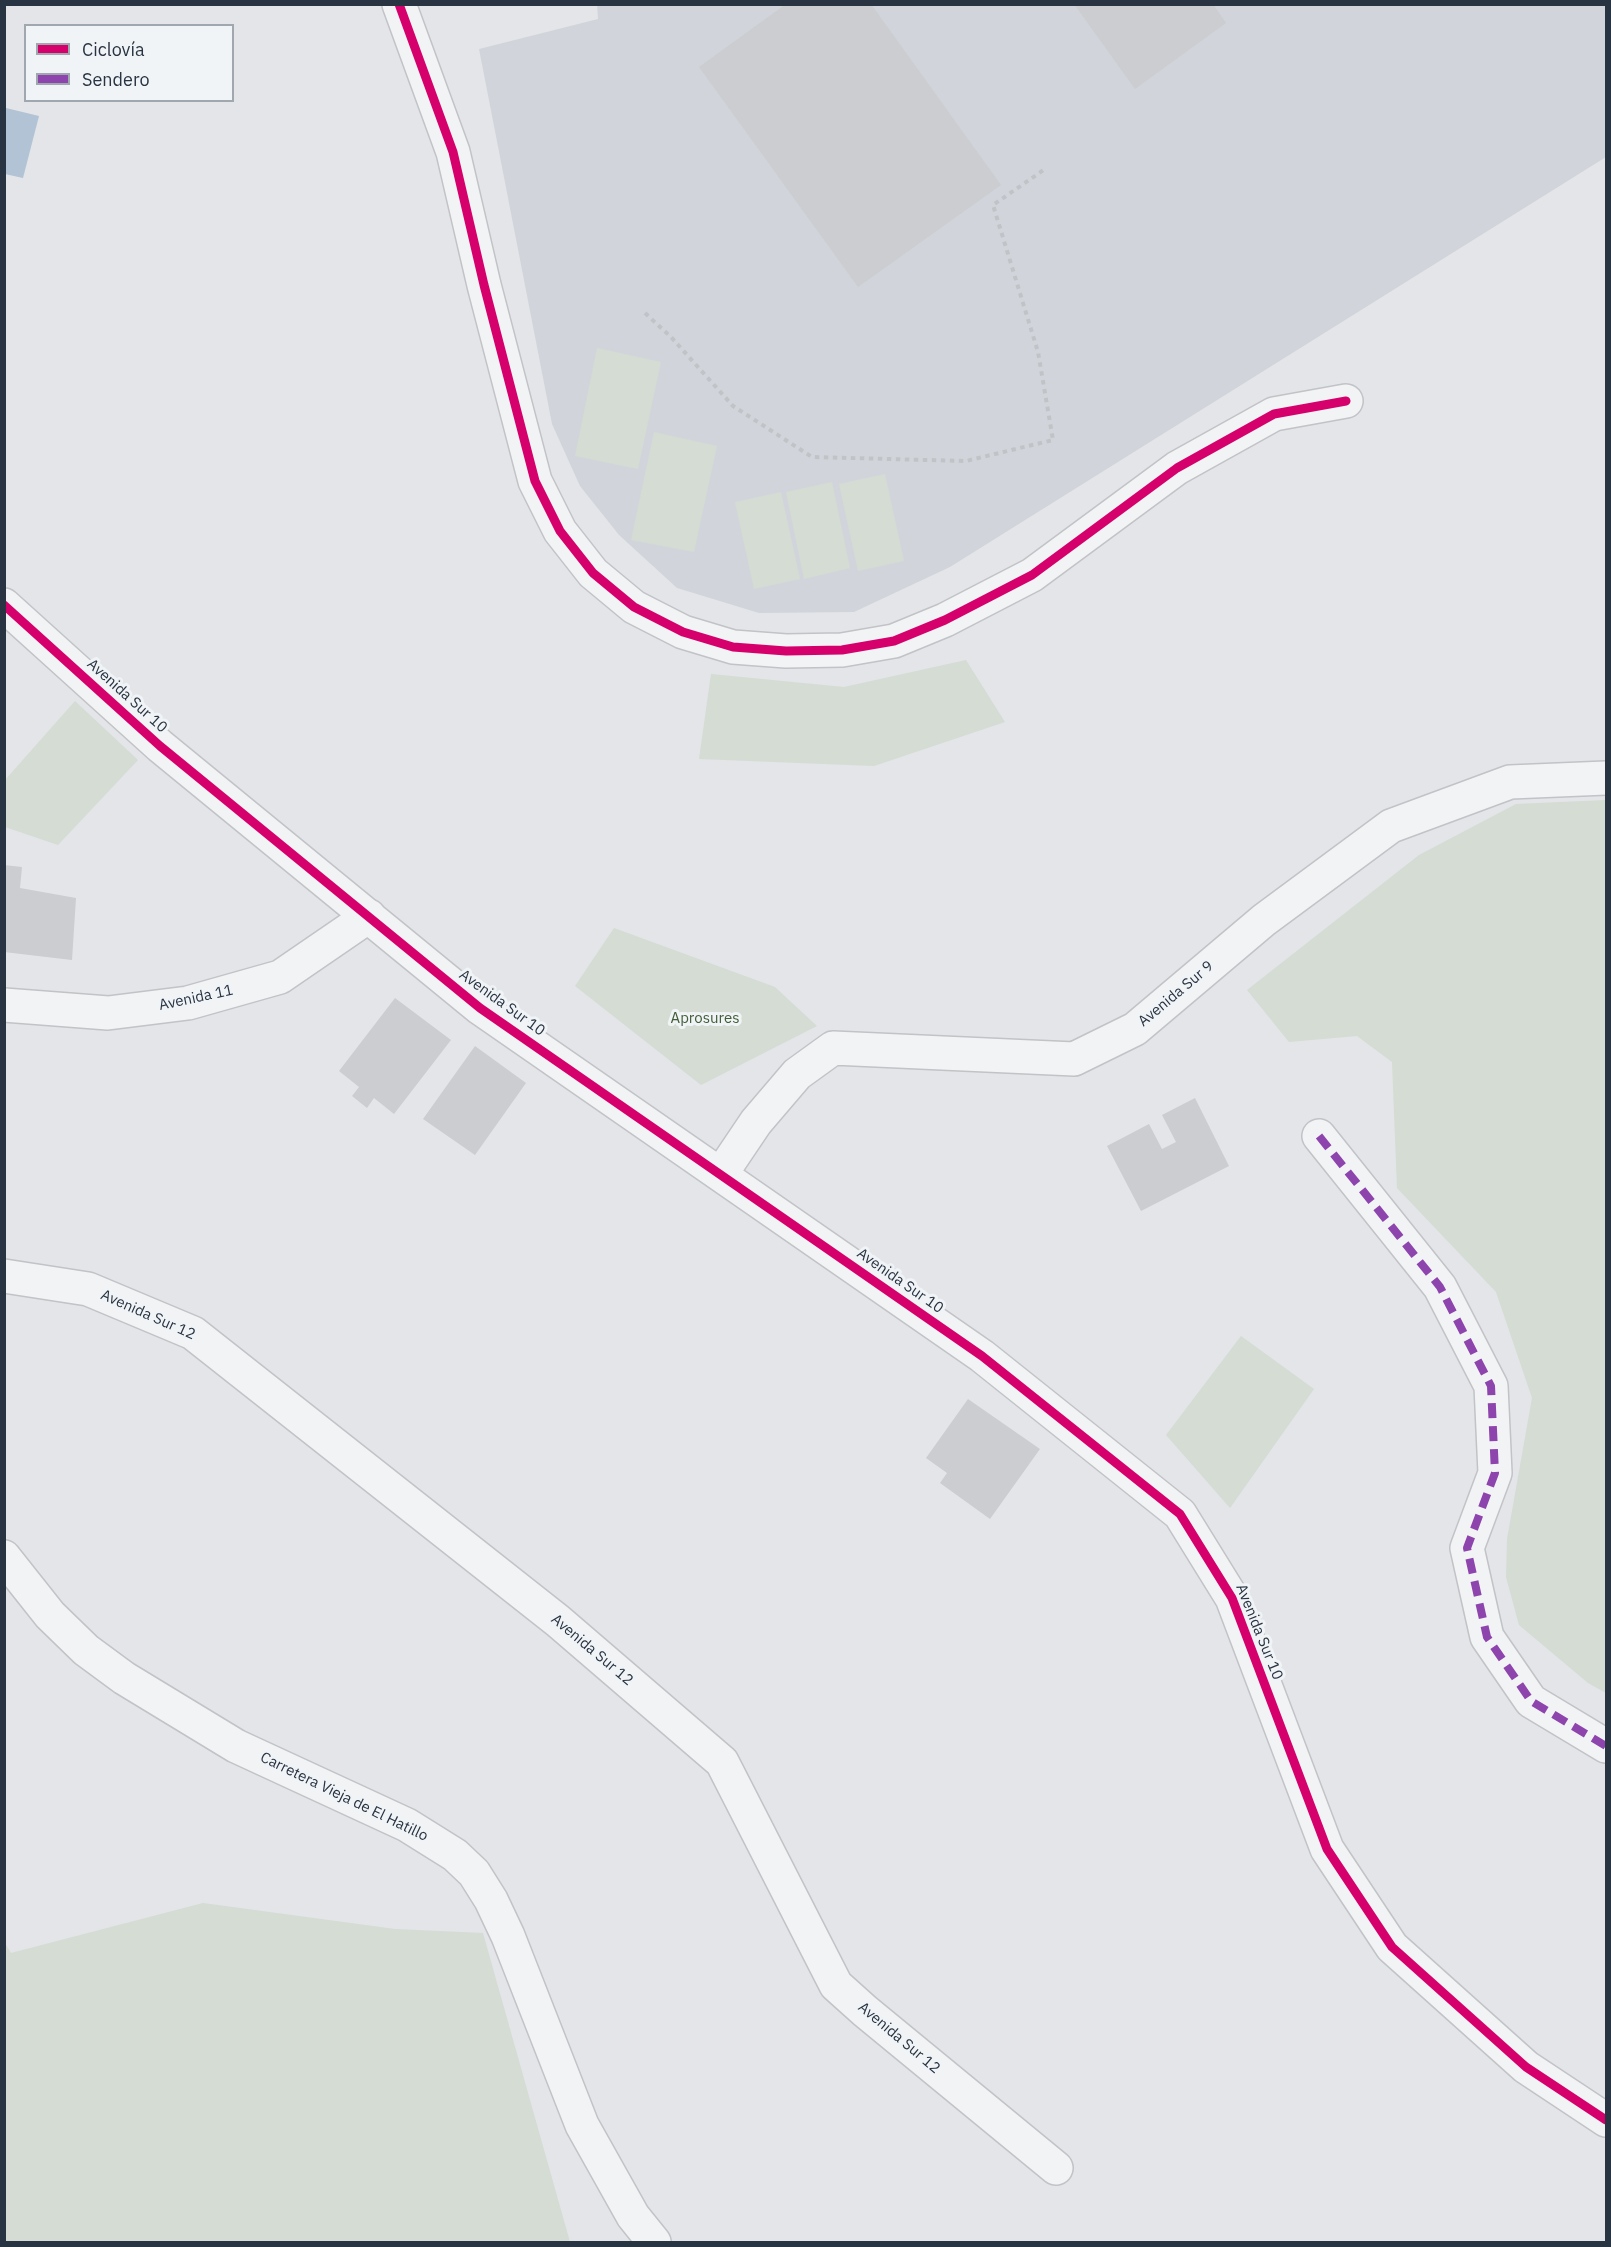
<!DOCTYPE html>
<meta charset="utf-8">
<style>
body{margin:0}
#map{position:relative;width:1611px;height:2247px;overflow:hidden;background:#e3e5e8;font-family:"IBM Plex Sans",sans-serif}
canvas{display:block}
.frame{position:absolute;inset:0;border:6px solid #293442;pointer-events:none}
.legend{position:absolute;left:24px;top:24px;width:210px;height:78px;box-sizing:border-box;background:#f1f4f7;border:2px solid #a1a7af;margin:0;padding:8px 10px;list-style:none;font-size:18px;color:#293442}
.legend li{display:flex;align-items:center;gap:12px;height:30px}
.legend b{width:30px;border:2px solid #a1a7af}
</style>
<div id="map">
<canvas width="1611" height="2247"></canvas>
<div class="frame"></div>
<ul class="legend">
<li><b style="height:8px;background:#d6006c"></b>Ciclovía</li>
<li><b style="height:8px;background:#8e44ad"></b>Sendero</li>
</ul>
</div>
<script>
const context = document.querySelector('canvas').getContext('2d');
context.lineJoin = 'round';
function fillPath(path, color) {
  context.fillStyle = color;
  context.fill(path, 'evenodd');
}
function poly(rows) {
  const path = new Path2D();
  for (const r of rows) {
    path.moveTo(r[0], r[1]);
    for (let i = 2; i < r.length; i += 2) path.lineTo(r[i], r[i + 1]);
  }
  return path;
}
function trace(path, color, width, dash) {
  context.strokeStyle = color;
  context.lineWidth = width;
  context.lineCap = dash ? 'butt' : 'round';
  context.setLineDash(dash || []);
  context.stroke(path);
}
function write(font, color, halo, rows, align = 'center') {
  context.font = font + ' "IBM Plex Sans",sans-serif';
  context.lineWidth = 6;
  context.setLineDash([]);
  context.textBaseline = 'middle';
  context.strokeStyle = halo;
  context.fillStyle = color;
  for (const [text, x, y, turn = 0] of rows) {
    context.save();
    context.translate(x, y);
    context.rotate((+turn || 0) * Math.PI / 180);
    context.textAlign = isNaN(turn) ? turn : align;
    if (halo) context.strokeText(text, 0, 0);
    context.fillText(text, 0, 0);
    context.restore();
  }
}
fillPath(poly([
 [597,4,1606,5,1606,157,950,567,854,612,759,613,677,588,619,535,580,486,552,424,479,49,598,19]
]), '#d1d5db');
fillPath(poly([
 [597,348,661,362,638,469,575,456],
 [654,432,717,446,694,552,631,540],
 [885,474,904,561,858,571,839,484],
 [832,482,850,568,804,579,786,492],
 [781,492,800,579,754,589,735,502],
 [966,660,1005,722,874,766,699,759,711,674,844,687],
 [75,701,138,760,58,845,5,827,5,780],
 [1606,800,1606,1693,1588,1683,1519,1625,1506,1577,1507,1539,1532,1398,1496,1292,1397,1188,1392,1062,1357,1036,1289,1042,1247,990,1419,855,1516,804],
 [614,928,775,987,817,1026,701,1085,575,986],
 [1241,1336,1314,1389,1230,1508,1166,1435],
 [203,1903,395,1929,483,1933,570,2242,5,2242,5,1943,11,1953]
]), '#d4dcd3');
fillPath(poly([
 [6,108,39,116,23,178,5,174]
]), '#b1c3d4');
fillPath(poly([
 [786,4,871,4,1001,185,858,287,699,67],
 [1074,4,1213,4,1226,23,1135,89],
 [4,865,22,867,20,888,76,898,72,960,4,952],
 [395,998,451,1040,394,1114,374,1098,367,1108,352,1096,359,1087,339,1071],
 [475,1046,526,1083,475,1155,423,1119],
 [1195,1098,1229,1166,1141,1211,1107,1146,1149,1124,1162,1149,1176,1142,1162,1115],
 [968,1399,1040,1449,990,1519,940,1483,947,1473,926,1458]
]), '#cbcdd0');
const minor = poly([
 [399,4,453,152,484,285,535,481,560,531,593,573,634,607,683,632,733,647,786,651,842,650,894,641,945,620,1032,575,1177,468,1274,414,1346,401],
 [4,605,160,746,480,1008,982,1356,1180,1514,1232,1598,1327,1849,1392,1947,1526,2067,1606,2120],
 [4,1005,108,1013,188,1003,280,977,369,916],
 [1319,1136,1440,1287,1491,1386,1495,1473,1467,1548,1487,1637,1531,1701,1606,1746],
 [721,1174,756,1122,797,1074,833,1048,1074,1059,1135,1029,1264,920,1391,826,1510,782,1606,778],
 [4,1276,88,1289,193,1333,558,1621,722,1762,836,1985,865,2011,1056,2168],
 [4,1557,50,1615,86,1650,124,1678,236,1746,407,1825,455,1855,474,1873,491,1900,508,1936,582,2125,633,2216,654,2242]
]);
trace(minor, '#c1c3c6', 36);
trace(poly([
 [645,313,671,337,733,406,812,457,966,461,1053,440,1038,352,993,205,1045,169]
]), '#c1c4c7', 4, [4.5, 4.5]);
trace(minor, '#f2f3f5', 33);
trace(poly([
 [1319,1136,1440,1287,1491,1386,1495,1473,1467,1548,1487,1637,1531,1701,1606,1746]
]), '#8e44ad', 8, [15, 8]);
trace(poly([
 [399,4,453,152,484,285,535,481,560,531,593,573,634,607,683,632,733,647,786,651,842,650,894,641,945,620,1032,575,1177,468,1274,414,1346,401],
 [4,605,160,746,480,1008,982,1356,1180,1514,1232,1598,1327,1849,1392,1947,1526,2067,1606,2120]
]), '#d6006c', 9);
write('15px', '#293442', '#f1f4f7', [
 ["Avenida Sur 10",127,696,42],
 ["Avenida Sur 9",1176,994,-40],
 ["Avenida 11",196,998,-12],
 ["Avenida Sur 10",502,1003,36],
 ["Avenida Sur 10",900,1281,35],
 ["Avenida Sur 12",148,1315,24],
 ["Avenida Sur 10",1259,1632,68],
 ["Avenida Sur 12",592,1650,40],
 ["Carretera Vieja de El Hatillo",344,1797,26],
 ["Avenida Sur 12",899,2038,40]
]);
write('15px', '#405e36', '#f1f4f7', [
 ["Aprosures",705,1019]
]);
</script>
